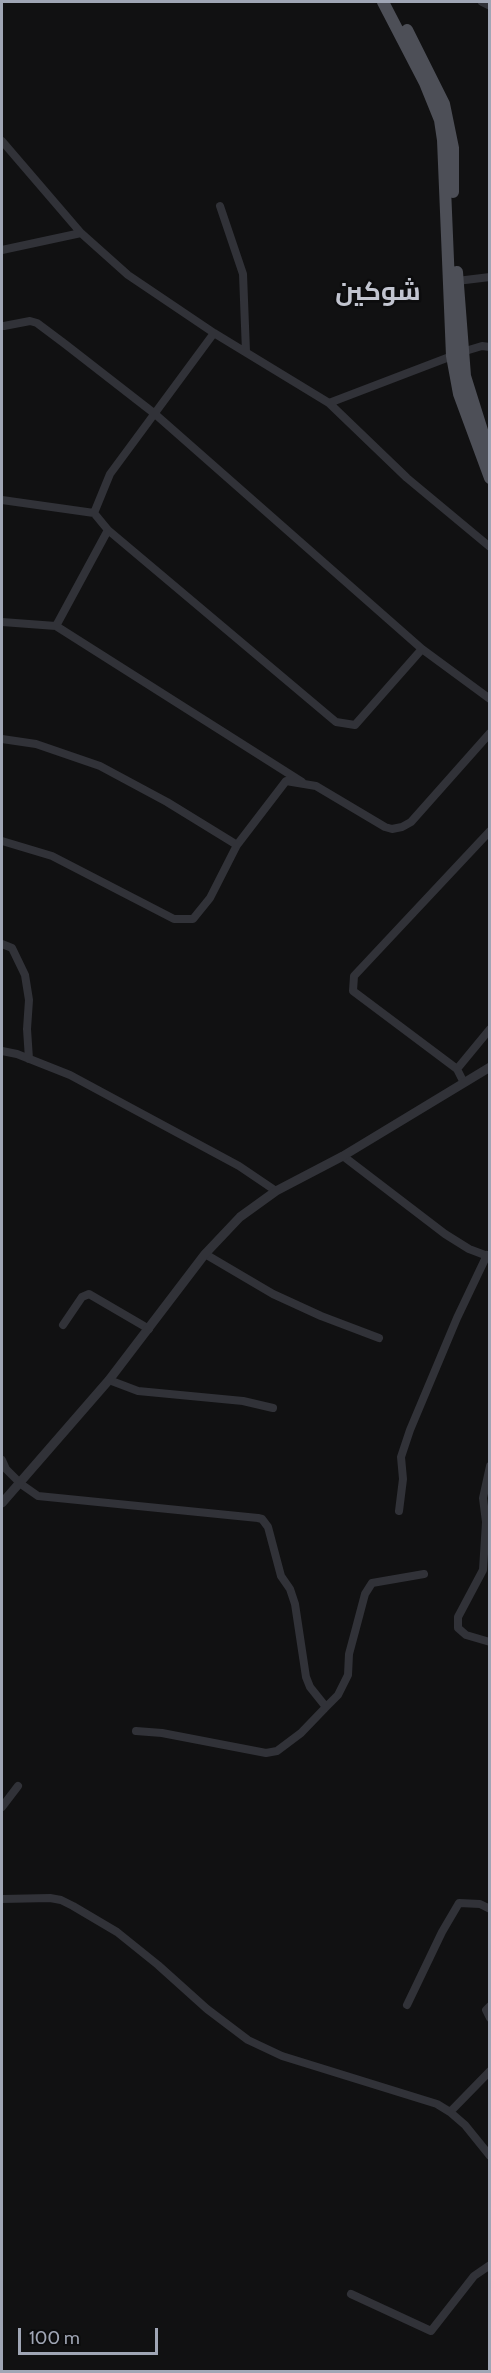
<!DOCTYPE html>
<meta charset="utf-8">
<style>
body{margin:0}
#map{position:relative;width:491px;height:2373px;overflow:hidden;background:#111112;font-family:Cabin,sans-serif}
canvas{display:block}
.frame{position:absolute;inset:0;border:3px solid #a0a6b5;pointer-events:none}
.scale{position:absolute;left:18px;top:2328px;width:140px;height:27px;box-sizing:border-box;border:3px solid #a0a6b5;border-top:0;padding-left:8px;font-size:18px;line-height:21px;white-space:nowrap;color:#a0a6b5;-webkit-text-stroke:4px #0c0c0d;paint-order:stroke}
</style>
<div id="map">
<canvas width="491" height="2373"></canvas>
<div class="frame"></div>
<div class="scale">100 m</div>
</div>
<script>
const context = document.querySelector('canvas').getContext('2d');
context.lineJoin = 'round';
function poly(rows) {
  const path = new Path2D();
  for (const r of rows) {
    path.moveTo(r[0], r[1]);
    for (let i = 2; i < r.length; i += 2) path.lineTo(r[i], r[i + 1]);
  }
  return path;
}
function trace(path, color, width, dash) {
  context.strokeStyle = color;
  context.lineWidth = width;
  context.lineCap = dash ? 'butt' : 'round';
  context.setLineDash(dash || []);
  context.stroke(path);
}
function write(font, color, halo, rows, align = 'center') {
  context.font = font + ' Cabin,Cairo,sans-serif';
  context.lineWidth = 5;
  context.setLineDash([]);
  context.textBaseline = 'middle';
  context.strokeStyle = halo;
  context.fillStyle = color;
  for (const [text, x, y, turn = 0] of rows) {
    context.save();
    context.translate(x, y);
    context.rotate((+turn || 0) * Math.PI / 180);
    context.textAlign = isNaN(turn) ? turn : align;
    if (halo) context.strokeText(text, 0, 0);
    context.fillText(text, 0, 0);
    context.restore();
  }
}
trace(poly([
 [482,2,490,6],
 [2,141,81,233],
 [220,206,243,274,246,352],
 [2,250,81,233,128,275,214,333,329,403],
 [457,281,490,277],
 [462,352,482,346,490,347],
 [452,356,329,403,407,478,490,547],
 [2,500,94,513,108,530,336,722,355,725,422,649,155,414,65,344,37,323,30,321,4,326],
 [94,513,110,474,214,333],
 [108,530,56,626,302,782],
 [2,622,56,626],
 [422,649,490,699],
 [2,739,36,744,100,766,167,802,237,845],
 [2,841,52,856,174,919,193,919,210,898,237,845,286,781,316,786,385,827,392,829,402,827,411,822,490,733],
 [2,944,12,948,25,975,29,1000,27,1029,29,1059],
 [2,1051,17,1054,70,1075,239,1166,276,1191],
 [457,1069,490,1029],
 [464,1083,457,1069,353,991,354,976,490,831],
 [343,1156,445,1234,469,1249,490,1257],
 [205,1254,273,1294,321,1316,379,1338],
 [63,1325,82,1297,89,1294,149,1329],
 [109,1380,138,1391,243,1401,273,1408],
 [2,1460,6,1469,19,1482],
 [490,1466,483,1498,486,1522,483,1570,458,1617,458,1628,466,1635,490,1642],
 [18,1482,38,1496,258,1518,262,1519,268,1527,281,1576,290,1589,295,1604,306,1677,310,1687,326,1707,301,1733,277,1751,266,1753,162,1733,136,1731],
 [399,1511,403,1479,401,1457,410,1430,457,1318,487,1255],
 [326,1707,338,1695,348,1675,349,1654,356,1628,365,1594,372,1583,424,1574],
 [2,1807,18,1786],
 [2,1899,50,1898,61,1900,73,1906,117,1932,158,1965,207,2009,248,2040,282,2056,437,2104,450,2112,465,2125,490,2156],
 [407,2005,442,1932,459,1903,480,1904,490,1909],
 [490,2006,486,2010,490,2018],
 [450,2112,490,2071],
 [351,2294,431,2331,474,2276,490,2265]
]), '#313238', 8);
trace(poly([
 [2,1503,109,1380,205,1254,240,1217,276,1191,343,1156,490,1067]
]), '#313238', 9);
trace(poly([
 [383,2,425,83,440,120,443,140,452,356,459,394,490,478],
 [407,30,444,104,453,148,453,192],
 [457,272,465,376,490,456]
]), '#4d4f57', 12);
write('bold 26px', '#c2c5d0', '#0c0c0d', [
 ["شوكين",378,292]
]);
</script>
